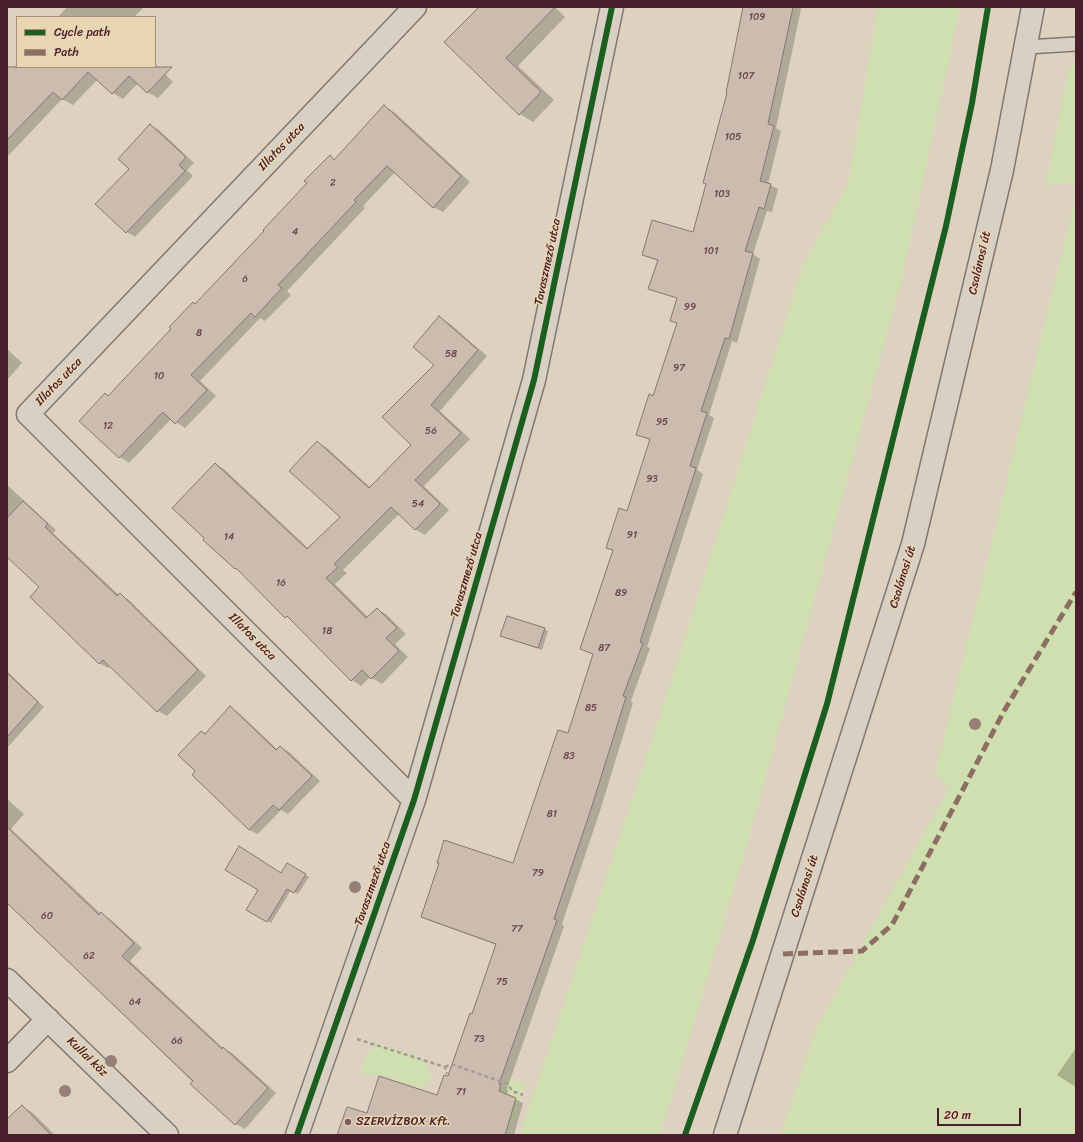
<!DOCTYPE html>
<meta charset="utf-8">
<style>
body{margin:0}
#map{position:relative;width:1083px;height:1142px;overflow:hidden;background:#dcd2bf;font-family:Sriracha,sans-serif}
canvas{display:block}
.frame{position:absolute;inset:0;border:8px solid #4a1f2b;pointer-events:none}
.legend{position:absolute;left:16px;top:16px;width:140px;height:52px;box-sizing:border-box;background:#e8d6b3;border:1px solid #a98d7d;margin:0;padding:5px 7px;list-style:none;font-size:12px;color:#4a1f2b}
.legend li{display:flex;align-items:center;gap:8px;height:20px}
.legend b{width:20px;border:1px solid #a98d7d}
.scale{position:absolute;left:937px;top:1108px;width:84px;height:18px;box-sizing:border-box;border:2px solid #4a1f2b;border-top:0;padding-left:5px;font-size:12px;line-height:14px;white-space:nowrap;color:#4a1f2b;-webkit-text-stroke:3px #e8d6b3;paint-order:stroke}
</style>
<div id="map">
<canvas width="1083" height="1142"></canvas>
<div class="frame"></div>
<ul class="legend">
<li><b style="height:5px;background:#1b5e20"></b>Cycle path</li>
<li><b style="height:5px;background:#8d6e63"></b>Path</li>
</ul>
<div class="scale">20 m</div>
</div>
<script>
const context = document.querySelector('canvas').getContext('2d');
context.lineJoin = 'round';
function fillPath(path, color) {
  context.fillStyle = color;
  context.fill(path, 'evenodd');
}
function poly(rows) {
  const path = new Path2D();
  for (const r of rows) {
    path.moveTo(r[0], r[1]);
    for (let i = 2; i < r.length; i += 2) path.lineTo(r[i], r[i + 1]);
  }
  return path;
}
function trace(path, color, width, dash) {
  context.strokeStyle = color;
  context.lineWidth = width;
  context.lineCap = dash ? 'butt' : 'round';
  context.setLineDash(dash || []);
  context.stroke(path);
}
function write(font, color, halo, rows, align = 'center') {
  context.font = font + ' Sriracha,sans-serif';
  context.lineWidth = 3;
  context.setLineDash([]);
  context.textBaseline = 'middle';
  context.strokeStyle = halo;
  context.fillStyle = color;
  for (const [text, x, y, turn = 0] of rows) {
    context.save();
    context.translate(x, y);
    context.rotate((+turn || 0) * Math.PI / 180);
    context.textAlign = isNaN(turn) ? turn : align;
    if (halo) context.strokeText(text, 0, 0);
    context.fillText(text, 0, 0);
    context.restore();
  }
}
fillPath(poly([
 [878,7,960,7,902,278,750,834,677,1079,659,1135,520,1135,649,751,804,263,848,184],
 [1076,63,1076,183,1046,185,1069,68],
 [1076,196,1076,1135,781,1135,816,1029,949,788,935,775],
 [378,1044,420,1058,428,1066,430,1079,424,1089,383,1075,363,1074,362,1067,364,1060,368,1052],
 [506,1078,525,1084,509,1132,489,1126]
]), '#d0dfaf');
fillPath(poly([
 [67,7,144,7,134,17,58,17],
 [479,7,555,7,565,17,518,66,554,100,533,122,520,114,446,42],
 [744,7,798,7,801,9,776,128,781,131,768,184,778,189,772,212,767,211,753,254,760,259,737,343,732,341,709,415,714,418,697,470,703,474,647,647,650,648,631,701,633,703,600,811,562,924,564,926,507,1089,508,1090,507,1095,523,1103,514,1135,339,1135,368,1115,438,1096,448,1077,473,1015,497,945,430,921,422,916,513,864,568,735,594,655,581,649,614,551,607,548,628,512,650,440,637,434,654,397,678,324,671,320,678,299,650,289,658,261,643,255,694,233,728,93],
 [17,64,17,67,155,67,155,64,173,82,158,98,147,92,138,83,123,99,113,93,98,79,73,105,62,99,7,157,7,75],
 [384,106,394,112,470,182,443,212,433,207,395,172,363,206,365,208,287,291,291,295,265,321,260,318,200,381,216,396,185,428,171,419,129,463,120,457,81,421,109,397,266,231,330,157,336,160],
 [150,125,159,130,194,163,187,170,193,176,135,237,127,232,97,204,130,169],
 [440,318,449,323,487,356,440,411,470,439,424,486,449,510,425,535,415,529,399,514,343,570,347,573,335,584,368,617,377,609,386,614,406,634,395,644,408,657,382,684,370,677,361,686,352,680,242,572,204,539,216,464,225,470,309,549,341,517,317,442,327,448,371,488,412,445,436,365],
 [7,349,22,363,7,380],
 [7,485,56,530,53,533,119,595,128,599,206,676,167,716,158,711,111,665,108,668,99,663,41,587,7,555],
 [544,629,548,631,542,650,502,636],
 [7,671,44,707,7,748],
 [231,708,239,713,278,750,280,747,289,752,320,781,288,814,281,810,258,834,249,830,197,771,205,734],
 [7,799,24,814,11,829,101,914,110,919,142,948,130,961,224,1049,232,1053,276,1093,245,1129,236,1124,7,902],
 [288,864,309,877,298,894,291,890,271,923,247,909,282,874],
 [1076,1048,1076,1087,1057,1075],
 [22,1106,33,1113,55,1135,7,1135,7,1121]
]), '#0003');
const building = poly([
 [479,7,555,7,506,58,541,92,519,115,444,42,479,7],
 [743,7,793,7,768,124,774,126,760,181,771,184,764,209,759,207,745,251,753,253,729,339,725,338,701,411,707,413,690,466,696,468,640,642,643,643,623,696,626,697,592,806,554,919,557,920,499,1084,501,1084,499,1091,516,1098,505,1135,337,1135,347,1107,367,1113,379,1076,437,1095,444,1075,448,1076,470,1013,472,1014,496,944,421,917,439,863,437,863,444,840,513,863,558,730,568,733,593,654,580,649,613,550,606,548,619,508,627,511,650,439,636,435,649,394,653,396,677,323,670,321,677,298,648,289,658,260,642,255,652,220,693,232,706,184,703,183,727,93,726,93,743,7],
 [7,67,172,67,147,93,129,76,112,94,88,72,62,100,53,92,7,140,7,67],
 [384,105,461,176,433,208,387,166,354,200,356,202,278,285,282,288,255,317,251,313,191,375,207,390,175,424,163,412,119,458,79,421,105,393,108,396,171,329,169,327,193,302,195,304,264,231,263,230,307,183,304,181,330,155,334,160,384,105],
 [150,124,186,157,179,165,185,171,126,233,95,204,129,169,118,159,150,124],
 [439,316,478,350,431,405,461,433,415,480,440,504,415,530,391,507,334,564,338,567,326,578,366,618,377,608,397,628,386,638,399,651,371,679,362,670,351,681,287,616,285,618,236,568,235,569,203,540,204,538,172,508,215,463,307,549,340,517,289,471,317,441,369,488,411,445,382,417,434,365,413,347,439,316],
 [23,501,48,524,45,527,117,596,120,593,198,670,157,712,103,660,99,664,30,597,39,587,7,557,7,518,23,501],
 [507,616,545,628,538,648,500,636,507,616],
 [7,673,38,702,7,737,7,673],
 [230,706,276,750,280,746,312,776,279,810,273,805,249,830,192,775,195,771,178,755,201,731,205,734,230,706],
 [7,827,99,915,101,912,134,943,122,956,222,1049,223,1047,268,1088,235,1125,190,1084,193,1081,7,903,7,827],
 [239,846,281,873,287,863,306,874,294,893,287,889,267,922,246,910,258,890,225,870,239,846],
 [22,1105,51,1135,7,1135,7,1119,22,1105]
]);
fillPath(building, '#cbbcaf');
trace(building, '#847771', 1);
const lane = poly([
 [1026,47,1076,44]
]);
const street = poly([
 [414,800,28,414,415,7],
 [7,980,167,1135],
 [7,1061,48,1019],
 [297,1135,414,800,534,380,612,7]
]);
const secondary = poly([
 [725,1135,913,544,1002,170,1033,7]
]);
trace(lane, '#847771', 16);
trace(street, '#847771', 25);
trace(secondary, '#847771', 25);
trace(poly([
 [357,1039,445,1067,447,1074],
 [445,1067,451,1064,508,1084,512,1091,523,1095]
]), '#a59b93', 2.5, [4, 3]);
trace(lane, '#d8d0c3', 13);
trace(street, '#d8d0c3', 22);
trace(secondary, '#d8d0c3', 22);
trace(poly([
 [783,954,862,951,892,925,1004,711,1076,592]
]), '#8d6e63', 5, [10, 5]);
trace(poly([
 [297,1135,414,800,534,380,612,7],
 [685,1135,753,940,827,704,946,226,972,103,988,7]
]), '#1b5e20', 6);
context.fillStyle = '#968078';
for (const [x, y] of [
 [975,724],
 [355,887],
 [111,1061],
 [65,1091]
]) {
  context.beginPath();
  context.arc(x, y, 6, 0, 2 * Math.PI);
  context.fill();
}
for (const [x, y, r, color] of [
 [348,1122,4,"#7d5e5f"]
]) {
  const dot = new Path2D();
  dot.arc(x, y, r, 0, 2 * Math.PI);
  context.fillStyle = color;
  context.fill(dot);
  trace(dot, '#e8d6b3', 1.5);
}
write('10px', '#6c484e', null, [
 ["109",757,17],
 ["107",746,76],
 ["105",733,137],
 ["2",333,183],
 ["103",722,194],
 ["4",295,232],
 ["101",711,251],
 ["6",245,279],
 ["99",690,307],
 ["8",199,333],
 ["58",451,354],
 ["97",679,368],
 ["10",159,376],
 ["95",662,422],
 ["12",108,426],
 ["56",431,431],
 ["93",652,479],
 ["54",418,504],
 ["91",632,535],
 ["14",229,537],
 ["16",281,583],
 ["89",621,593],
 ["18",327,631],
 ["87",604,648],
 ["85",591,708],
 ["83",569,756],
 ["81",552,814],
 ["79",538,873],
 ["60",47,916],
 ["77",517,929],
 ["62",89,956],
 ["75",502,982],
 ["64",135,1002],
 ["73",479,1039],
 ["66",177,1041],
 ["71",461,1092]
]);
write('12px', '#4a1f2b', '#e8d6b3', [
 ["Illatos utca",282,147,-46],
 ["Tavaszmező utca",548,262,-78],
 ["Csalánosi út",980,263,-77],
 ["Illatos utca",59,382,-46],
 ["Tavaszmező utca",467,575,-74],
 ["Csalánosi út",903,577,-73],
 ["Illatos utca",252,637,45],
 ["Tavaszmező utca",373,884,-71],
 ["Csalánosi út",805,886,-72],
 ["Kullai köz",87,1057,44]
]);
write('12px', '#4a1f2b', '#e8d6b3', [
 ["SZERVÍZBOX Kft.",356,1122]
], 'left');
</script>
